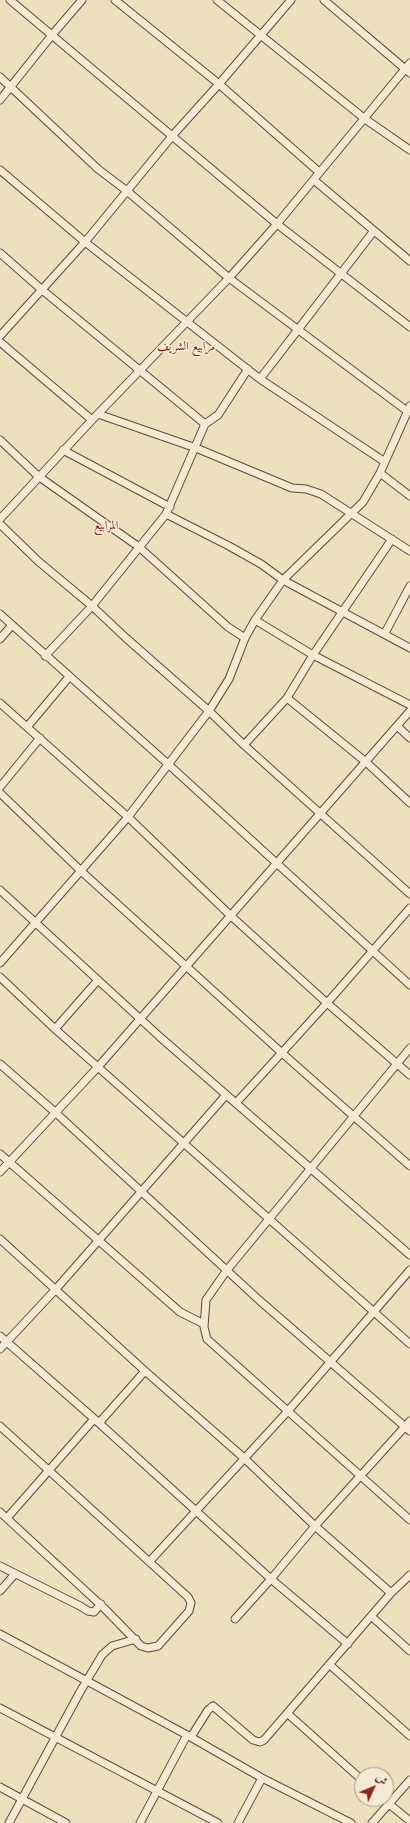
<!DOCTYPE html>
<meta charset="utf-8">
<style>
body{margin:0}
#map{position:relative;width:410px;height:1823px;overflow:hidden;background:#eedfbd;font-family:"Libre Caslon Text",Amiri,serif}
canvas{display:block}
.north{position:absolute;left:354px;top:1767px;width:40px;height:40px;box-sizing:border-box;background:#f4ead4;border:1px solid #a29687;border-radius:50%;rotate:46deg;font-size:11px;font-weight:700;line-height:16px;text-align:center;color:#281913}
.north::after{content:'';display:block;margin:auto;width:14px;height:18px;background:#8f2418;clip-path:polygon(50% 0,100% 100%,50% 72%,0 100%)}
</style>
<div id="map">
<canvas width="410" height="1823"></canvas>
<div class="north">ش</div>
</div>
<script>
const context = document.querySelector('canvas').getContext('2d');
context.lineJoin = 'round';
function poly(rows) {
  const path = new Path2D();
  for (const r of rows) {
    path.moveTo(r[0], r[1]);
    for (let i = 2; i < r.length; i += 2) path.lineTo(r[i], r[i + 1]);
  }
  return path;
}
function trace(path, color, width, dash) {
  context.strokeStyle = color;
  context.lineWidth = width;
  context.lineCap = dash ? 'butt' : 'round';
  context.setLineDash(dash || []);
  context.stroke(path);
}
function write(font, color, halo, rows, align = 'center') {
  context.font = font + ' "Libre Caslon Text",Amiri,serif';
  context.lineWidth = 3;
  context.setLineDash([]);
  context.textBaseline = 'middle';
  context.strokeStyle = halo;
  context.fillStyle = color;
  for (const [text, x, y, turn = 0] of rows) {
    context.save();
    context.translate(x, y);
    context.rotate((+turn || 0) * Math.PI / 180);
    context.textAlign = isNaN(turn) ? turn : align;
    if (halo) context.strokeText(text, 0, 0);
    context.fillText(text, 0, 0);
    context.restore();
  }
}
const street = poly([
 [10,0,277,224,410,327],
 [115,0,219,84,319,172],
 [217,0,365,119,410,150],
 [324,0,410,73],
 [0,77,98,169,127,191,229,278,407,411],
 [0,100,52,35,82,0],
 [0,170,85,242,260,379,385,462],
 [314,180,410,261],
 [0,253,41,289,205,424],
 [0,336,85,242,173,135,219,84,291,0],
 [0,342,92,420],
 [260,379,373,232],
 [98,414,196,448,292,488,306,489,321,494,410,551],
 [0,440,38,476,139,547,228,627,245,638],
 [63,450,170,507],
 [380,473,410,496],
 [166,514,229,546,261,564,283,580,410,648],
 [0,519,92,420,229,278,277,224,410,63],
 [0,524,38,561,92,606,126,638,209,711,244,745,410,894],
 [0,614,168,764,410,985],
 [255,620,313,655,410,705],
 [385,633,410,586],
 [0,639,12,625],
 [45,656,92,606,166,514,205,424,218,415,248,369],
 [287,698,366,762,410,803],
 [0,703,128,817,231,916,327,1003,410,1075],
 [397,726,410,738],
 [27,727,69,677],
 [244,745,287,698,313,655,392,539],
 [0,787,40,738],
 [0,793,81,871,282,1053,410,1166],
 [0,890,160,1037,410,1255],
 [0,963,128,817,209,711,229,679,245,638,255,620,283,580,363,502,380,473,410,406],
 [0,977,55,1029,410,1344],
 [55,1029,98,980],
 [410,1048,227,1270,206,1300,204,1327,207,1339,410,1520],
 [0,1064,56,1113,259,1300,410,1431],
 [236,1103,327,1003,410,908],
 [0,1154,180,1312,204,1324],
 [0,1172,98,1067,410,711],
 [0,1239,145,1371,244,1458,315,1526,391,1593],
 [0,1336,99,1423,271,1579,348,1644],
 [0,1349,56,1289,226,1095],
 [99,1423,145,1371],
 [0,1426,188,1597,191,1603,189,1611,158,1646,148,1648,141,1646,104,1608,0,1512],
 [7,1518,94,1419],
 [150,1561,288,1411,410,1270],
 [0,1566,80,1606,88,1611,94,1612,101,1604],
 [0,1591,14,1575],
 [371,1616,410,1651],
 [235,1619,271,1579,315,1526,410,1421],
 [0,1634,187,1735,262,1778,351,1823],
 [330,1665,410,1736],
 [0,1708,218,1823],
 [287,1713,362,1780],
 [191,1737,208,1710,213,1706,253,1740,260,1742,264,1740,391,1593,410,1575],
 [0,1787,66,1823],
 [383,1799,410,1821],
 [9,1823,80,1692,102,1655,112,1646,136,1639],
 [140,1823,187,1735],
 [238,1823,262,1778],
 [372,1823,410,1780]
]);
trace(street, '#5a4a3e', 9);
trace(street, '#f4ead4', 7);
write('12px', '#7a1f14', '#f4ead4', [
 ["مرابيع الشريف",186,347],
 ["المرابيع",106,526]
]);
</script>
